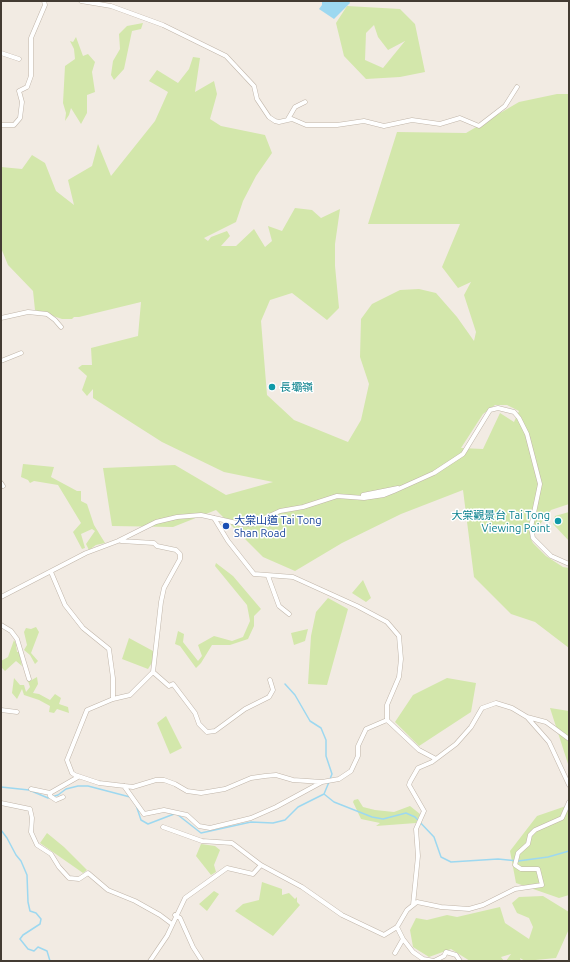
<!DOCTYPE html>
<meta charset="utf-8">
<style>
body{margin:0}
#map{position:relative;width:570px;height:962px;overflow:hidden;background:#f2ebe3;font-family:Ubuntu,sans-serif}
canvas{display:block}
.frame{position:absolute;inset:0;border:2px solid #433b33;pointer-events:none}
</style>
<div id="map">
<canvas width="570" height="962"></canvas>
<div class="frame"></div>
</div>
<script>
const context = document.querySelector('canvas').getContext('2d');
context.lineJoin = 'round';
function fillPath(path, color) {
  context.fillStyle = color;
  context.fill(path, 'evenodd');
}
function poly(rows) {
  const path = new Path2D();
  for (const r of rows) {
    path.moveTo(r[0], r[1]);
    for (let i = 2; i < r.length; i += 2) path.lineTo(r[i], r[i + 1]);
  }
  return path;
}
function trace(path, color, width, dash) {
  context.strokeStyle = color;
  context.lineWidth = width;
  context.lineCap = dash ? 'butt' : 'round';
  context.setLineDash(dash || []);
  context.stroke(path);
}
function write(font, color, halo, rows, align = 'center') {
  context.font = font + ' Ubuntu,"Noto Sans TC",sans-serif';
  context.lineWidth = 3;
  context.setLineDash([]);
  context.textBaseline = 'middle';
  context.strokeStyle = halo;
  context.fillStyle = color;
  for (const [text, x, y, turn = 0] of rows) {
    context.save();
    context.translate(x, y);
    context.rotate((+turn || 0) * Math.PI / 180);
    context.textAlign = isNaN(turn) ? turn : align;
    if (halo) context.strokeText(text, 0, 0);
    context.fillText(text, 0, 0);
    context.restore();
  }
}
fillPath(poly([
 [347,6,400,9,415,24,425,72,400,77,366,79,344,56,336,23],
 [374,25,378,37,388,50,405,41,383,68,365,60,366,33],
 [143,23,141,29,132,31,124,69,114,80,111,75,113,61,120,49,119,34,127,26],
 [76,37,83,56,88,54,95,62,92,72,95,92,87,95,87,113,81,124,71,108,69,115,65,121,66,113,63,103,65,66,75,59,74,49,70,41,73,42],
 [193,57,200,58,195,92,214,81,217,94,210,119,221,126,265,135,272,153,256,176,243,201,236,222,204,238,208,241,211,237,227,231,230,236,221,246,236,246,254,229,265,247,272,241,268,226,282,231,295,208,312,210,321,218,340,209,335,244,335,266,339,308,327,320,292,293,270,300,261,321,267,395,294,420,348,442,361,420,369,384,360,357,361,319,372,304,400,290,419,289,436,293,457,317,474,341,476,332,464,295,471,282,458,288,442,267,460,224,368,224,397,132,466,133,519,102,557,94,569,94,569,504,551,510,530,537,533,543,546,556,563,567,569,568,569,648,535,622,511,614,474,577,463,490,401,514,342,543,295,571,263,557,216,510,173,527,112,526,103,468,175,465,226,495,273,482,224,472,162,442,93,398,93,389,87,396,82,390,87,376,78,368,82,365,92,365,91,348,138,336,141,302,79,317,74,317,72,319,62,319,35,310,33,291,8,265,1,248,1,167,22,169,32,155,45,163,56,191,74,205,68,180,92,166,98,144,111,176,155,121,168,92,149,81,157,70,178,83,189,69],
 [495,405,507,405,519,411,514,422,500,413,483,449,461,448,483,414],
 [23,464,54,467,51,477,77,491,81,491,81,501,87,504,94,525,105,543,96,545,89,550,86,544,95,531,92,529,81,534,85,548,82,549,73,532,81,523,58,485,34,481,30,483,28,480,21,477],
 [569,512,569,541,553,524,555,516],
 [216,563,233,576,261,609,254,616,254,626,248,639,230,645,212,645,201,663,196,668,180,646,175,644,178,631,184,634,183,642,198,661,202,656,198,645,214,636,232,641,243,637,250,621,247,605,215,566],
 [363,580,371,598,366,602,352,593],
 [328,598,348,609,327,685,308,684,311,636,316,612],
 [36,627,39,632,31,653,38,661,35,664,30,655,24,650,27,645,24,632,26,628,31,629],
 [308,629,305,641,294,645,291,633],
 [129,638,153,651,153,661,148,669,122,659],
 [14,640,17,646,16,645,17,652,19,652,22,666,16,661,5,671,1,667,1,661,8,657],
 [25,672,31,679,30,681,37,677,38,684,33,693,39,694,50,700,55,694,61,698,59,704,68,707,69,713,57,709,54,713,49,712,50,706,39,700,24,695,22,689,17,699,12,693,14,678,20,685,24,685,26,692,30,687],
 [447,678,476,683,471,712,419,746,395,722,413,695],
 [550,708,569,711,569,767],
 [166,716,182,748,170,754,157,723],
 [358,799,363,807,375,810,394,812,410,806,420,814,416,823,376,826,380,823,361,819,353,802,354,800],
 [569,805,569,895,559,898,516,883,510,851,537,816],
 [47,833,64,847,87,870,83,873,40,843],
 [201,844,215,846,220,850,214,865,216,872,211,875,196,856],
 [262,882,282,889,282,895,289,893,295,899,297,897,297,902,300,905,273,936,235,911,243,904,259,900],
 [214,891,219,894,207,911,199,904],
 [543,896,569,912,569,929,556,958,525,961,520,958,521,961,506,961,511,954,501,957,504,961,470,961,451,949,429,957,413,947,410,930,416,918,427,920,447,915,457,917,500,907,505,923,529,939,533,927,529,918,517,913,512,903,519,897]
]), '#d3e7ab');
fillPath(poly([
 [322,1,349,1,350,3,334,19,319,9,322,5]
]), '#9dd8f0');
trace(poly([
 [285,684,295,695,310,721,321,728,326,740,326,756,332,774,330,779],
 [1,787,29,790,48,798,58,795,66,789,78,786,88,786,130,797],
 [324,794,334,802,372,817,383,819,406,813,415,817,434,837,441,857,451,862,498,859,518,861,548,857,569,851],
 [136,805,141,820,148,824,174,814],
 [178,815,201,833,251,822,273,823,285,820,298,807,324,794,329,782],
 [1,830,7,838,16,855,21,861,27,875,28,902,30,911,36,913,41,919,40,924,23,935,20,939,28,949,34,951,38,947,47,951,50,961]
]), '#9dd8f0', 1.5);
const minor = poly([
 [81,1,111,6,163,25,226,56,254,86,257,99,269,117,275,121,279,122,292,119,306,125,337,125,364,121,384,126,412,120,440,124,460,118,479,126,505,106,517,87],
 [1,53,19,59],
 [288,119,295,107,305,102],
 [1,125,14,125,20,118,22,102,19,91,27,87,31,76,31,38,45,5,44,1],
 [1,318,28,312,47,314,55,320,61,327],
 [1,361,21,353],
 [1,483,3,486],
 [363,495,398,488],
 [214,518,228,541,254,574,293,577,357,606,387,622,399,636,401,659,399,677,387,705,387,720,419,750,436,759],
 [121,541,154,543,157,546,176,550,180,554,180,559,164,588,161,602,153,672,130,695,113,699,87,710,67,760,72,773,75,775,99,783,133,787,156,780,164,780,175,784,187,791,201,793,225,789,251,778,265,776,276,775,293,780,322,782,339,779,351,771,358,756,358,746,366,729,387,720],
 [51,572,65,605,83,628,109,649,113,678,113,699],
 [268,576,279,606,289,614],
 [1,597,86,553,118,541,156,522,177,517,201,515,241,524,252,524,280,511,303,507,337,496,364,498,384,495,394,491,434,473,463,454,490,410,498,408,514,412,519,418,527,434,540,484,531,527,533,538,551,556,569,564],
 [1,625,11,631,17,639,29,679],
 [153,672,169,686,173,684,195,713,199,724,207,732,215,731,245,709,269,697,273,690,270,680],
 [1,710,17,712],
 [527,717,546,722,569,739],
 [124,786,144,814,164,810,187,815,199,826,210,828,251,818,276,807,322,782],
 [31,789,50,793,78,777],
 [50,793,50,796,56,800,63,797],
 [1,803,30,809,32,818,31,832,37,845,51,854,59,867,69,878,79,879,88,873,108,890,135,901,160,915,172,924],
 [163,827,202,841,232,843,261,865,302,887,342,915,384,935,397,927,407,910,417,902,441,907,469,909,483,905,515,889,542,885,538,869,521,869,515,865,518,853,528,844,530,835,535,830,562,818,569,802],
 [413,905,418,856,416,829,424,811,409,785,410,782,418,768,432,762,456,744,471,727,482,708,496,703,512,708,527,717,549,742,569,785],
 [175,915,180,918,193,947,202,961],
 [403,939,413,952,423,959,434,961,444,956,446,952,456,955,460,961],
 [395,953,403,939,397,927],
 [150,961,167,936,185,898,227,868,253,874,261,865]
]);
trace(minor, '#c0b5a9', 5);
trace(minor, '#fff', 4);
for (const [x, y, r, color] of [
 [272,387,4,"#0f9aa8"],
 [558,521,4,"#0f9aa8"],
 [226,526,4,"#1a4fb4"]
]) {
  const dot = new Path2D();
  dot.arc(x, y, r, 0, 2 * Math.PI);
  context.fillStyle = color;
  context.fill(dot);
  trace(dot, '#fff', 1.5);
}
write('11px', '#0d838f', '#fff', [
 ["長壩嶺",280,387],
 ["大棠觀景台 Tai Tong",550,515,"right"],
 ["Viewing Point",550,528,"right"]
], 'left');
write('11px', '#164399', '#fff', [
 ["大棠山道 Tai Tong",234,520],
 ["Shan Road",234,533]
], 'left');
</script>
